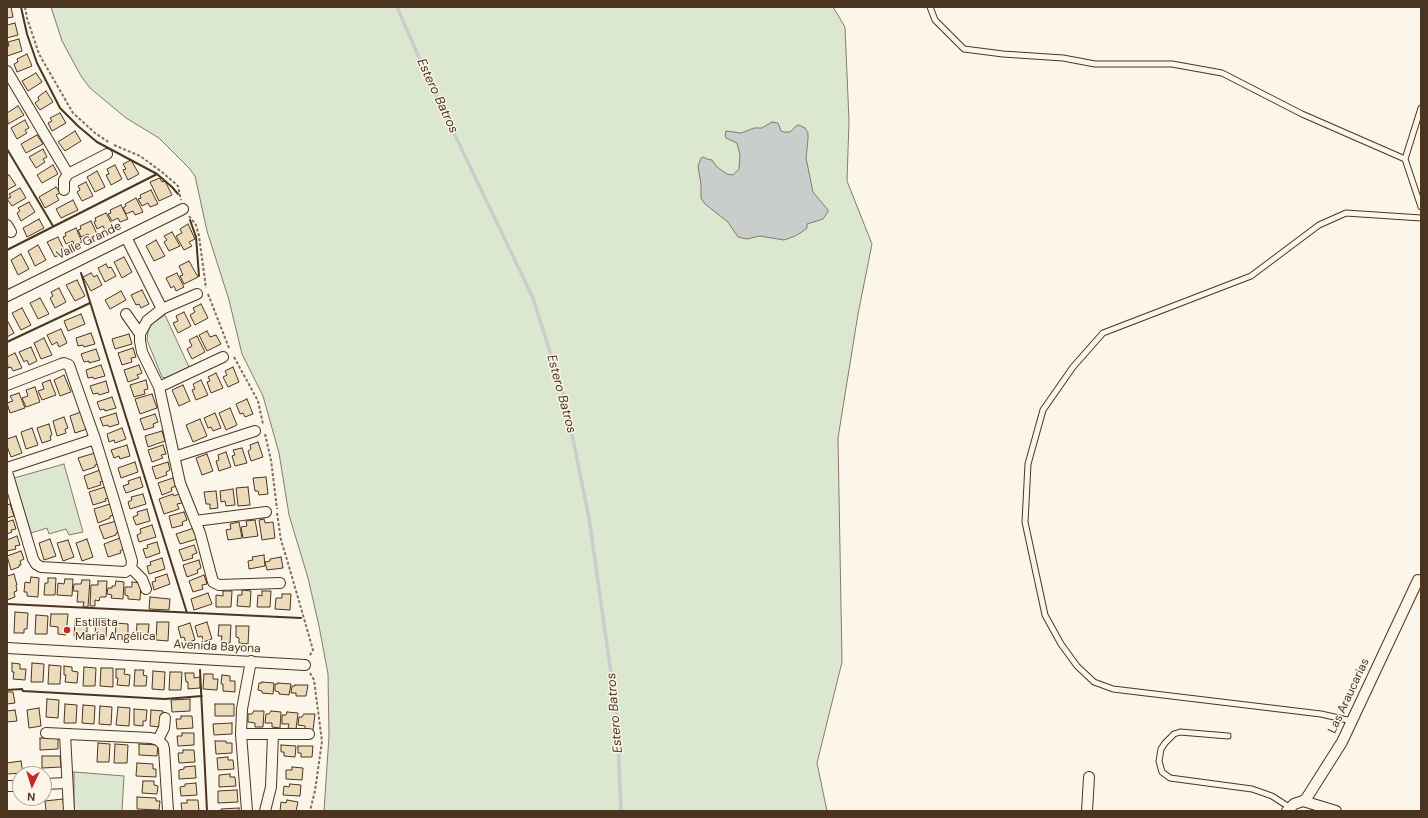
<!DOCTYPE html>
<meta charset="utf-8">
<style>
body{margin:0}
#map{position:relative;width:1428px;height:818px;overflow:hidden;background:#fbf6e9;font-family:"DM Sans",sans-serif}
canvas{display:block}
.frame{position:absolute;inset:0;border:8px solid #4a3520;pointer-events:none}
.north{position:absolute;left:12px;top:766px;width:40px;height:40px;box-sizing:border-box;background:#fbf6e9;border:1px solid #b4a999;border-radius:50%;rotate:184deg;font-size:11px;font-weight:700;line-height:16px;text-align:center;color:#4a3520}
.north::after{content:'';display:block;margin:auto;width:14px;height:18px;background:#c62828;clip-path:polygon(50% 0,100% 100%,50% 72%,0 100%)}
</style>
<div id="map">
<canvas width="1428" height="818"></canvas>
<div class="frame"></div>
<div class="north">N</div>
</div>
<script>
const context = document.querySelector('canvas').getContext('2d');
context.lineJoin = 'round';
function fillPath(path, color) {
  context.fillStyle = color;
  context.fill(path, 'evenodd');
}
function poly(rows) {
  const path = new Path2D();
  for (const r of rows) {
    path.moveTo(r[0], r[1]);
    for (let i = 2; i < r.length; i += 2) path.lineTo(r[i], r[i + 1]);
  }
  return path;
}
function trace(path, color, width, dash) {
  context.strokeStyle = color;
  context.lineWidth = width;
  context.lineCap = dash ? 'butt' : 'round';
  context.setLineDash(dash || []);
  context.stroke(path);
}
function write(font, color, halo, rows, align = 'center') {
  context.font = font + ' "DM Sans",sans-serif';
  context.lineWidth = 3;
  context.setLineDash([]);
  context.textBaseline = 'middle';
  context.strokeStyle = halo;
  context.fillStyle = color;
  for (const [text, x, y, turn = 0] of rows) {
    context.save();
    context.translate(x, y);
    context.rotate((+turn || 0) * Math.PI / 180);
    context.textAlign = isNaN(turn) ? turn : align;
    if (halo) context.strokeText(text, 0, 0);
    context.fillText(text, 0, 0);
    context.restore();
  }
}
const green = poly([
 [51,7,833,7,845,27,849,121,847,181,872,244,858,314,838,438,842,662,817,763,827,811,324,811,329,736,328,674,319,626,308,578,289,515,279,453,263,396,242,354,229,300,207,231,195,176,189,168,159,138,126,118,90,88,81,76,62,41,51,7],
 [165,315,189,367,165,378,162,377,147,340,148,331,152,324,165,315],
 [64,464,83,532,69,535,66,529,49,534,47,528,31,533,14,478,64,464],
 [74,772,124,776,122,811,74,811,74,772]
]);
fillPath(green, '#dce7d0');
trace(green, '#887966', 1);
const water = poly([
 [772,122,778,123,781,131,784,132,790,132,796,126,799,125,805,128,808,133,808,139,806,158,813,192,828,210,828,212,823,219,807,224,807,228,802,232,795,236,784,240,760,236,747,239,738,237,728,222,705,204,701,198,701,184,698,166,701,158,703,157,707,159,712,160,717,167,727,174,733,175,739,169,740,155,737,143,726,138,725,136,726,131,741,133,754,128,762,128,772,122]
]);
fillPath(water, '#c9cecd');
trace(water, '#887966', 1);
trace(poly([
 [397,7,430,83,533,298,565,400,589,518,617,716,621,811]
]), '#c9cecd', 3.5);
const building = poly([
 [7,7,11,7,13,17,7,18,7,7],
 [15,23,18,35,7,38,7,25,15,23],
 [19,39,22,51,7,56,7,46,9,46,8,42,19,39],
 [27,54,32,66,17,72,14,64,18,62,17,59,27,54],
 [36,73,42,82,28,91,22,81,36,73],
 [46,91,53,102,40,110,35,103,39,100,38,97,46,91],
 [18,106,24,115,8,124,7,113,18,106],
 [60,113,66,123,52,131,48,123,52,121,50,118,60,113],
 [25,120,29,128,25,130,27,133,17,139,11,128,25,120],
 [75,131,81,141,65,151,58,142,75,131],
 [37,135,43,144,26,153,21,144,37,135],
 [43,149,47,157,43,159,45,162,36,168,29,157,43,149],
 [131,160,139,174,128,180,123,170,126,169,123,164,131,160],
 [53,165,58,174,42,183,37,175,53,165],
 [115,165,122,179,111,185,106,175,109,174,107,169,115,165],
 [97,171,105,187,95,192,87,177,97,171],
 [9,175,16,185,7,190,7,176,9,175],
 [160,178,162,182,165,181,172,195,159,201,150,182,160,178],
 [86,182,93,196,82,201,77,192,80,190,78,186,86,182],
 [56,187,60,193,56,195,59,200,45,208,39,197,56,187],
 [20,188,26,198,12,206,7,199,11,197,9,194,20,188],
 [151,190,158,204,150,207,148,203,142,206,138,199,141,198,140,195,151,190],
 [136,198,143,212,135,215,133,211,126,214,123,208,126,206,125,204,136,198],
 [73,200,78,210,61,218,56,209,73,200],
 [29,202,35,212,21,221,17,213,20,211,18,208,29,202],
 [121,205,128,219,120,222,118,218,112,221,108,214,111,213,110,210,121,205],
 [106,213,113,226,105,230,103,226,97,229,94,222,96,221,95,218,106,213],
 [39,219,44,228,27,237,23,228,39,219],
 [91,221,97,234,90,238,88,234,81,237,78,230,81,229,80,226,91,221],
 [188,224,195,239,189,242,192,246,184,250,176,236,182,233,180,229,188,224],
 [76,228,82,242,74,245,73,241,66,244,63,237,66,236,65,233,76,228],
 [172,232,180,246,169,251,164,242,167,240,164,236,172,232],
 [58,237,65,252,55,257,47,242,58,237],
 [156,240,165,256,154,261,146,246,156,240],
 [38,245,46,260,35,266,28,251,38,245],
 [21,254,29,269,18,275,11,260,21,254],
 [124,257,132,272,122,278,114,262,124,257],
 [189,261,198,277,184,284,180,276,183,275,179,266,189,261],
 [106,264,108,268,111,267,116,276,105,282,98,268,106,264],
 [91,273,94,277,97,275,102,285,91,291,83,277,91,273],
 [177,273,184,287,176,291,174,286,171,288,166,278,177,273],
 [77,280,85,296,75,301,66,285,77,280],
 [59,288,66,302,55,308,50,298,53,296,51,292,59,288],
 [142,290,149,304,141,308,139,304,136,305,131,295,142,290],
 [121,291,126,300,110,309,105,300,121,291],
 [40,298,49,314,38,319,30,303,40,298],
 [201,304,208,318,195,325,190,315,195,312,193,308,201,304],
 [22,308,31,325,21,330,12,313,22,308],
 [184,312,191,326,178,333,173,323,178,321,176,316,184,312],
 [81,314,85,324,68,331,64,321,81,314],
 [7,320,14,333,7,337,7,320],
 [61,329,67,343,59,347,57,342,52,345,47,335,61,329],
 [207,331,210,337,216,335,221,344,207,351,199,335,207,331],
 [91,333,95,344,84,347,83,345,78,346,76,338,91,333],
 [129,334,132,344,115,349,112,339,129,334],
 [197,336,205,352,192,359,187,349,192,346,189,340,197,336],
 [44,338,52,355,41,359,34,343,44,338],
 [31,347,37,361,29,365,27,360,24,362,19,352,31,347],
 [133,348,136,357,131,358,132,362,122,365,118,353,133,348],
 [96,349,100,360,89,363,89,361,84,362,81,354,96,349],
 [15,353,22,368,13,371,11,367,8,368,7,357,15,353],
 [101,365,105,376,94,379,93,377,88,378,86,370,101,365],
 [139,365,142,373,137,375,139,378,128,382,124,370,139,365],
 [233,367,239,382,228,387,223,377,227,375,225,371,233,367],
 [216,373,223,388,211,393,207,382,210,381,208,377,216,373],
 [64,375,71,392,60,396,54,380,64,375],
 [50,380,56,395,42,400,38,391,44,389,42,383,50,380],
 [146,380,148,389,144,390,145,394,134,397,130,385,146,380],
 [201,380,208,395,196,400,192,390,195,389,193,384,201,380],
 [106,381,109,392,99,395,98,393,93,394,90,386,106,381],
 [183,385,190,401,179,406,172,390,183,385],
 [35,387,40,402,26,407,22,398,28,396,26,390,35,387],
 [19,393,25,408,10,413,7,403,13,401,10,396,19,393],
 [152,394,157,408,140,414,135,399,152,394],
 [112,397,116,408,105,411,104,409,100,410,97,402,112,397],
 [247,399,253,414,245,417,243,413,240,414,236,404,247,399],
 [230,408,237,425,226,430,219,413,230,408],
 [81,412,87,429,75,433,70,416,81,412],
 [116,413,119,424,109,427,108,425,103,426,100,418,116,413],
 [215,413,221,428,213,431,211,427,208,428,204,418,215,413],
 [155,414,158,422,153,424,154,427,144,430,140,419,155,414],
 [64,417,68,428,65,429,66,433,57,436,53,421,64,417],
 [200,419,207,436,193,442,186,425,200,419],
 [49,424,52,435,50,436,51,440,42,443,37,428,49,424],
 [32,428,38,445,26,449,21,432,32,428],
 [122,428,126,439,115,443,114,440,109,442,107,434,122,428],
 [162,431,165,441,148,447,145,436,162,431],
 [16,436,22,453,11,457,7,446,7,439,16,436],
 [258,442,263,457,251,461,248,451,251,449,250,445,258,442],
 [127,445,130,456,120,459,119,456,114,458,111,450,127,445],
 [163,445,166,454,161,455,163,458,152,462,148,450,163,445],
 [242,448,247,463,235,466,232,456,235,455,233,450,242,448],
 [226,452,231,467,219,471,216,461,219,460,218,455,226,452],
 [95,453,98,464,95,465,95,467,83,471,78,458,95,453],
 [207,454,213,471,202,475,196,458,207,454],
 [135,462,138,472,121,478,118,468,135,462],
 [168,462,170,470,166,472,167,475,156,479,152,467,168,462],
 [100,470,104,481,100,482,101,485,88,489,84,476,100,470],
 [140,477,143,487,126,493,123,486,129,484,128,481,140,477],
 [266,477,268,494,259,495,258,491,255,491,253,478,266,477],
 [173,478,176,486,171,488,172,491,162,495,158,483,173,478],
 [105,487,109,498,105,499,106,501,93,505,89,492,105,487],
 [248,487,250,505,238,506,236,488,248,487],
 [233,489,235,505,226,506,225,501,221,502,220,491,233,489],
 [216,491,218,508,210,509,210,504,206,504,204,492,216,491],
 [143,494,146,504,130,509,128,502,132,500,131,497,143,494],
 [173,494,174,496,179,494,182,503,177,504,179,509,164,514,159,499,173,494],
 [10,504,14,516,7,518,7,505,10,504],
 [110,504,114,515,110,516,110,518,98,523,94,509,110,504],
 [147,509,150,521,136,525,133,517,138,515,137,512,147,509],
 [184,512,187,520,182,522,183,525,172,528,169,516,184,512],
 [264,519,265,523,273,522,275,538,262,540,259,520,264,519],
 [13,520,16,529,11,530,12,532,7,534,7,522,13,520],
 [255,520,258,536,243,538,241,527,247,526,246,521,255,520],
 [116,521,119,532,116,533,116,535,104,539,99,526,116,521],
 [239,522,242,538,228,540,226,530,231,529,230,524,239,522],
 [152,525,156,537,139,542,137,535,141,533,140,529,152,525],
 [194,528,197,539,180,544,176,534,194,528],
 [17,536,20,545,15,546,16,549,7,551,7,540,17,536],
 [120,538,124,549,120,551,121,553,108,557,104,544,120,538],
 [50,539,56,556,44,560,39,543,50,539],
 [87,539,93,557,82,561,76,543,87,539],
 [68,540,74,557,63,561,57,543,68,540],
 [157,542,160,553,146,558,143,549,148,548,147,545,157,542],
 [194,545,197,553,192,555,193,558,183,561,179,550,194,545],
 [21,551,24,559,20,561,21,565,19,565,19,567,11,570,7,556,21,551],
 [264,555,265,566,249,569,248,561,253,560,252,557,264,555],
 [281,557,283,568,267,570,265,562,270,561,270,559,281,557],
 [162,558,165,569,149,574,147,566,151,565,150,562,162,558],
 [199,560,201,568,197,570,198,573,187,577,183,565,199,560],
 [14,574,17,585,16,585,17,591,14,592,15,597,7,600,7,576,14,574],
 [167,574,170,584,154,590,152,582,156,581,155,578,167,574],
 [204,575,207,584,202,585,203,589,193,592,189,581,204,575],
 [31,577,39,578,38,597,27,596,27,592,24,592,25,582,30,583,31,577],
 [48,578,56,578,55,595,44,595,45,583,48,583,48,578],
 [65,579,73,579,72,596,57,595,58,583,64,584,65,579],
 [82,580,90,580,88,607,83,607,84,602,77,602,78,591,73,591,74,584,81,584,82,580],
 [98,581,107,581,106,597,100,597,99,601,95,600,95,606,90,606,91,585,98,585,98,581],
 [116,581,124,582,123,599,111,598,112,595,107,594,108,588,112,588,112,586,115,586,116,581],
 [132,582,141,583,140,600,128,599,128,596,125,595,125,587,132,587,132,582],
 [242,590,251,591,250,607,237,606,238,595,242,595,242,590],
 [223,591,232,591,231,607,216,607,216,595,223,596,223,591],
 [262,591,271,591,270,607,257,607,258,595,262,596,262,591],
 [208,593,212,604,194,610,191,599,208,593],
 [282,594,291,594,290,610,275,609,276,598,282,598,282,594],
 [150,597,170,599,169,610,149,609,150,597],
 [15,612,28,613,27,629,24,629,24,633,14,633,15,612],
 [51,614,68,614,66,635,58,634,58,627,50,626,51,614],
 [36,615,48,616,47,634,35,634,36,615],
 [96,618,107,619,106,637,95,636,96,618],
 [75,620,87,621,87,632,83,631,83,636,74,636,75,620],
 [157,622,169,622,168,641,156,640,157,622],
 [207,622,212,639,203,642,202,636,198,637,195,626,207,622],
 [116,623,128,624,128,634,124,634,124,639,115,639,116,623],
 [190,623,195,640,186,643,184,637,181,638,178,627,190,623],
 [137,624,149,624,148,635,145,635,145,640,136,639,137,624],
 [219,625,231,625,230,643,221,643,222,636,218,636,219,625],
 [236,626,249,626,248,644,239,643,239,638,236,637,236,626],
 [12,663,20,664,20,669,26,669,25,680,13,679,14,672,12,672,12,663],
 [32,663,44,664,43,682,31,682,32,663],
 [49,665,61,666,60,684,48,684,49,665],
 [64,666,72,667,72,671,78,672,77,683,65,682,66,675,64,675,64,666],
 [84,667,96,668,95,686,83,686,84,667],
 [101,668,113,668,113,687,100,686,101,668],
 [116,669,125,669,124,674,130,675,129,686,117,685,118,678,116,678,116,669],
 [135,670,144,670,143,675,147,676,146,686,134,686,135,670],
 [153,671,165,672,164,690,152,689,153,671],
 [170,672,182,672,181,690,169,690,170,672],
 [185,673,194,673,194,678,200,677,200,688,188,689,188,682,186,682,185,673],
 [204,674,213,674,213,679,218,679,217,690,203,689,204,674],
 [222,675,230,676,230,681,235,681,235,692,223,691,223,684,221,684,222,675],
 [262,682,274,683,273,694,262,693,262,691,258,690,259,683,262,683,262,682],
 [278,683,291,684,289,695,279,694,279,692,275,691,275,684,278,684,278,683],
 [295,685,308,685,306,696,296,696,296,693,291,693,292,686,295,686,295,685],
 [7,692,13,692,15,703,7,704,7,692],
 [47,699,59,700,58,718,46,717,47,699],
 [190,699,190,711,172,712,171,700,190,699],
 [65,704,77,705,76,723,64,723,65,704],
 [215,704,234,704,234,716,215,716,215,704],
 [83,705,95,706,94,724,82,723,83,705],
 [100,706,112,707,111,725,99,724,100,706],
 [118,707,130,708,129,726,116,725,118,707],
 [39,708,41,726,29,728,27,710,39,708],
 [134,709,147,710,146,721,143,721,143,726,134,725,134,709],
 [15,710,17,721,7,722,7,711,15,710],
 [151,710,163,711,163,722,160,727,150,726,151,710],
 [254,711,264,711,263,727,255,727,255,723,248,722,248,714,252,714,254,711],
 [271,711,281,712,280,728,272,727,272,723,265,723,266,714,269,714,271,711],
 [287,712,298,713,296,729,288,728,289,724,282,724,282,715,286,715,287,712],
 [304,714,315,714,313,730,305,730,305,726,298,725,299,717,302,717,304,714],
 [181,716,192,716,193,728,177,729,176,719,181,719,181,716],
 [232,723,232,734,214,735,213,724,232,723],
 [182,733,194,733,194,745,178,746,177,736,182,736,182,733],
 [40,738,58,738,58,749,40,750,40,738],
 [215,741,226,741,226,743,232,743,232,753,216,754,215,741],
 [98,743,110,744,109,762,97,762,98,743],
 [115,744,128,745,127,763,114,763,115,744],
 [139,744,158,745,157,756,139,755,139,744],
 [281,745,296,746,295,757,284,756,284,752,281,752,281,745],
 [298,746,313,746,312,757,301,757,301,753,298,753,298,746],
 [183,750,194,750,195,762,179,763,178,753,183,753,183,750],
 [42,756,60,756,61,767,42,768,42,756],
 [228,757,228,760,233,760,234,769,218,770,217,758,228,757],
 [21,761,23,773,7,774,7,763,21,761],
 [137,763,153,764,153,769,156,769,156,777,136,776,137,763],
 [195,766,196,778,179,779,179,770,184,769,184,767,195,766],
 [292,767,303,768,302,780,286,779,286,770,292,770,292,767],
 [230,774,230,777,235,777,236,786,219,787,219,775,230,774],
 [143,781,154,781,154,785,158,786,157,794,142,793,143,781],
 [196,783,197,795,181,796,180,787,185,786,185,784,196,783],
 [290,784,301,785,300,796,283,795,284,786,289,787,290,784],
 [237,790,238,802,218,803,218,791,237,790],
 [137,797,156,798,156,801,160,801,159,810,137,809,137,797],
 [63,799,64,811,46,811,45,801,63,799],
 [187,800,198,800,199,811,182,811,181,803,187,803,187,800],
 [287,800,298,802,296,811,280,811,281,802,286,803,287,800],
 [239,808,239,811,221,811,221,809,239,808]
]);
fillPath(building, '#ecdcbc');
trace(building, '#4a3520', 1);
const lane = poly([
 [930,7,935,20,964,49,1003,54,1063,58,1095,64,1172,64,1222,73,1302,114,1405,159],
 [1421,108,1405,159,1421,207],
 [1352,721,1321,714,1113,689,1094,682,1077,666,1061,644,1045,615,1025,522,1028,464,1043,410,1073,367,1103,333,1251,276,1319,225,1346,213,1421,218],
 [1228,736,1180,732,1174,734,1165,743,1161,749,1159,761,1162,772,1170,778,1252,789,1272,796,1289,807]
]);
const street = poly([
 [7,71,68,174],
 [64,190,64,180,68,174,107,154],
 [7,225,11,232],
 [126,237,162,309],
 [197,294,162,309,147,321,140,334,140,341,142,352,159,387,180,483,200,533,213,582,219,585,280,583],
 [7,296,183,209],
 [126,314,140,334],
 [7,385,61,364,64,363,69,365,95,439,114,500,132,561,131,568,125,572,41,567,36,564,33,559,7,472],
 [159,387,223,357],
 [174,457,255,431],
 [7,468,95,439],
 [195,521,266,512],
 [131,568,142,579,146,589],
 [7,648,305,665],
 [46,733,151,738,158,740,163,745,164,749,168,811],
 [65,734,69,811],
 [241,734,309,734],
 [158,740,164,728,165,718],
 [44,784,67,783],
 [7,786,20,786],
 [1303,801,1336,811],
 [247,811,241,734,242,709,251,661],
 [265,811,271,787,273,734],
 [1087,811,1089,777],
 [1287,811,1294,804,1303,801,1306,799,1342,742,1418,580]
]);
trace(lane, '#4a3520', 7);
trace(street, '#4a3520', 12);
trace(poly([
 [25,7,27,18,39,54,73,113,95,133,110,143],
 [114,145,140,156,162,172,178,186,181,200],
 [189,216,196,225,199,236,206,288],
 [208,294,229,348],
 [234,357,258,401,263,424],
 [265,434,271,460,277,509],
 [277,513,281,540,288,563,313,650,309,657],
 [310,673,314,680,322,741,315,791,310,811]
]), '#7f6f5c', 2, [3, 2]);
trace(lane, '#fbf6e9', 5);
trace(street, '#fbf6e9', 10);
trace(poly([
 [21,7,27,34,37,63,60,108,78,126,97,142,157,174,172,187,178,194],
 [7,149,53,226],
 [190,220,196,237,199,276],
 [7,250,157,174],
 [81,273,187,613],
 [7,342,90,303],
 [7,604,301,618],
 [200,670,207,811],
 [7,690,22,689,23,691,165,699,202,696]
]), '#4a3520', 2);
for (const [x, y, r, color] of [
 [67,630,4,"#c62828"]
]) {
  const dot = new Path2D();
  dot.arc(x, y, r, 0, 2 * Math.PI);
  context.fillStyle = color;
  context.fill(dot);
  trace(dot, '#fbf6e9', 1.5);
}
write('12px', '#4a3520', '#fbf6e9', [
 ["Valle Grande",89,241,-26],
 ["Avenida Bayona",217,647,3],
 ["Las Araucarias",1349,696,-65]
]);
write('12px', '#4a3520', '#fbf6e9', [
 ["Estilista",75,623],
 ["María Angélica",75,637]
], 'left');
write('italic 13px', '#4a3520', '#fbf6e9', [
 ["Estero Batros",437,96,65],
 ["Estero Batros",561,394,75],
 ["Estero Batros",615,713,-95]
]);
</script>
